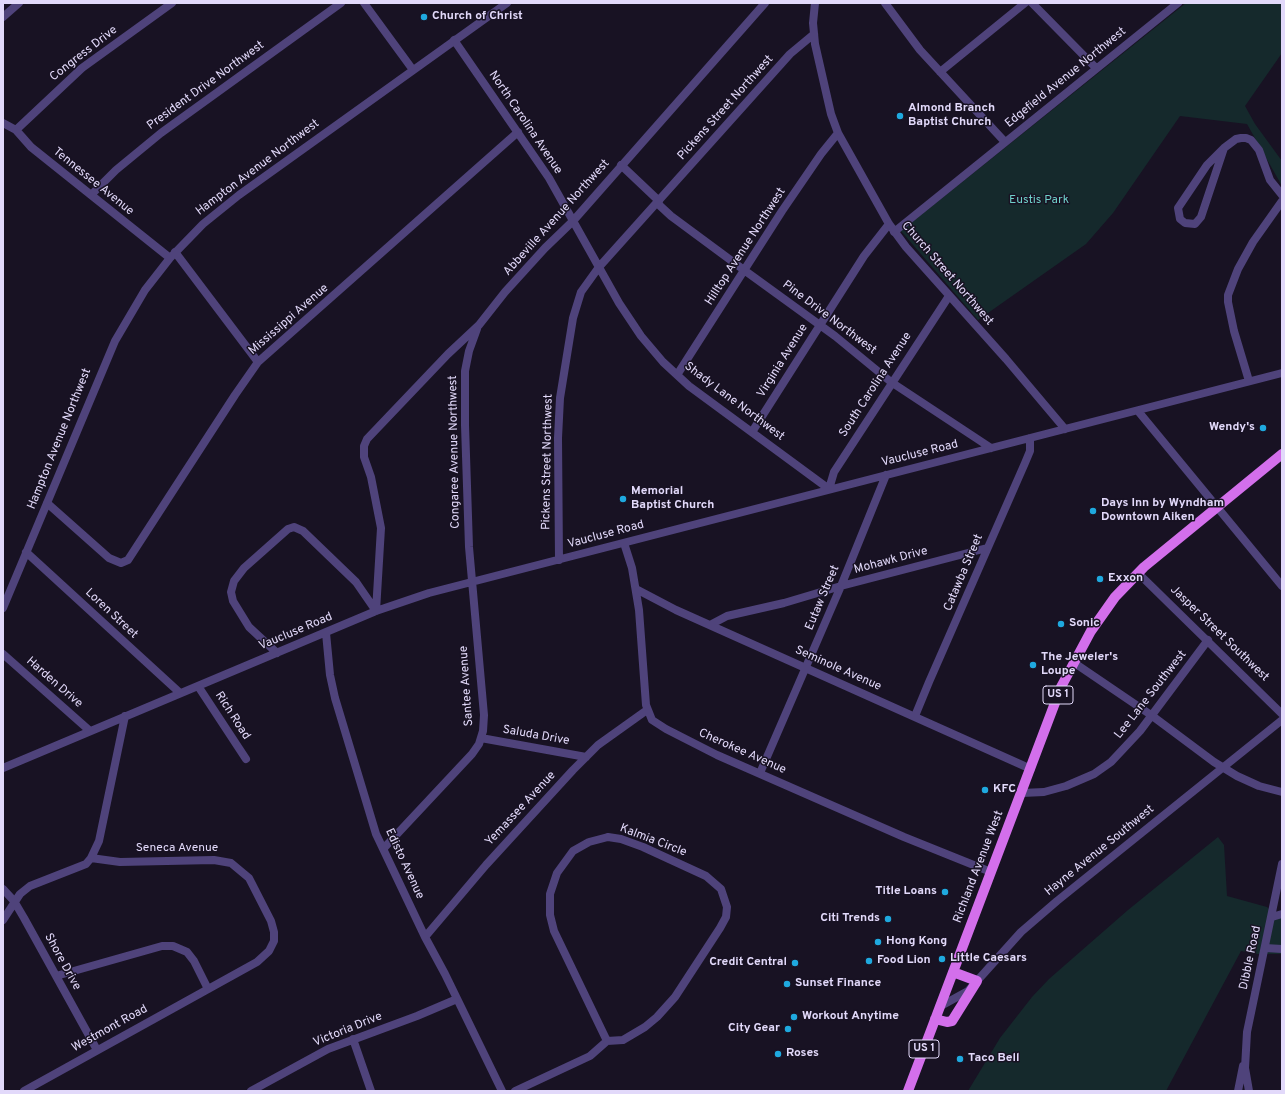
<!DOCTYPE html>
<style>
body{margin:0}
#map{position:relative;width:1285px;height:1094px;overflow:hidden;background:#181223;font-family:Overpass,sans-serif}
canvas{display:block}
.frame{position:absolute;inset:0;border:4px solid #e2d9fa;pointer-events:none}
</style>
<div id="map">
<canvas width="1285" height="1094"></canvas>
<div class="frame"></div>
</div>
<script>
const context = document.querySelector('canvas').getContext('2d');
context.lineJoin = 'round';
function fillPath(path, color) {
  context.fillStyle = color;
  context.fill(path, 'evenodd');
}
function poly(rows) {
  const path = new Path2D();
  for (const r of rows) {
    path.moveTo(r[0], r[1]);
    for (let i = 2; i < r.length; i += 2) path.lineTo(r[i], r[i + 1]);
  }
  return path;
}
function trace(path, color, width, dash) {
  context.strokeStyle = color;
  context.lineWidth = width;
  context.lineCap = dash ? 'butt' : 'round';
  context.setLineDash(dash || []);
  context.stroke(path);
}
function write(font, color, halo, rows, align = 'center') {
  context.font = font + ' Overpass,sans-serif';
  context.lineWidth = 3;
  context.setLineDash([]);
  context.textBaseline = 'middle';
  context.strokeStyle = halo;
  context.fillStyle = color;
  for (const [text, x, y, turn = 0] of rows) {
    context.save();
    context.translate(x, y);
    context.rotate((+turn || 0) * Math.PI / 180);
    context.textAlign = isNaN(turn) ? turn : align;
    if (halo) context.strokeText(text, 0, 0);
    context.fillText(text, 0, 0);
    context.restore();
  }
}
fillPath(poly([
 [1186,3,1282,3,1282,53,1245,106,1255,124,1282,161,1282,186,1247,124,1180,116,1113,213,1086,244,978,320,901,231],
 [1218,837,1224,845,1227,896,1267,907,1277,917,1282,915,1282,954,1258,954,1241,951,1166,1091,968,1091,1000,1038,1032,997,1049,979,1128,910]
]), '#15292c');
trace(poly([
 [364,3,413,70],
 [815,3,813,23,815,44,831,114,838,133,889,224,906,247,1006,359,1065,429],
 [885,3,920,50,1005,142],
 [1032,3,1096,68],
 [3,17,19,3],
 [454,40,549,178,619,303,641,336,663,362,689,386,829,489,834,472,949,296],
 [940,72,1025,3],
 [3,123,16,130,31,147,170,258],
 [16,130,82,68,172,3],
 [1224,148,1201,217,1195,224,1185,223,1180,219,1178,208,1207,165,1224,148,1236,139,1241,138,1246,138,1251,140,1259,150,1270,180,1282,195],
 [621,165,659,201],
 [91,195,116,170,161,133,341,3],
 [657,203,671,216,744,270,835,336,891,382,991,448],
 [894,232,1178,3],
 [175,252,258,362],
 [677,375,782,211,821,154,838,133],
 [1249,381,1234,331,1228,302,1228,295,1238,269,1253,242,1282,201],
 [1138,411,1282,586],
 [752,432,864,256,889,224],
 [47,503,109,558,121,563,128,560,235,395,258,362,518,132],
 [624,543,632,568,639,610,646,705,652,720,666,729,717,755,904,837,991,872],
 [26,552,180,693],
 [559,560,558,438,560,398,573,318,581,292,599,267,790,54,814,34],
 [1138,573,1282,714],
 [636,589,676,610,1031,769],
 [3,608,115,341,145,290,170,258,203,224,239,195,507,3],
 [376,611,381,528,371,477,364,457,364,446,367,439,448,354,479,325,505,292,545,248,573,221,765,3],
 [710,625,727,616,784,603,841,586,987,548],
 [326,633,330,675,335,698,376,834,425,937,445,974,502,1091],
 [277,653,249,627,233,601,231,592,234,581,244,568,288,529,294,527,303,531,356,582,376,611],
 [3,654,90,731],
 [1073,662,1151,715,1214,762,1237,776,1259,786,1282,792],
 [198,686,246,759],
 [915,716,929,682,1025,463,1030,451,1030,438],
 [481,738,586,757],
 [3,768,376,611,429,593,1282,373],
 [760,773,841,586,886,475],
 [1022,793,1044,792,1066,786,1094,774,1111,762,1140,731,1208,640],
 [608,837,621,839,643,847,706,876,721,889,727,907,726,917,720,928,675,997,657,1017,645,1027,623,1040,607,1041,554,931,550,915,550,894,557,873,573,851,589,842,608,837],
 [384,848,472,754,479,744,483,731,484,715,469,547,465,425,465,371,469,351,477,329],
 [91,858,99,841,125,716],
 [3,889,14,901,24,918,97,1050],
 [1272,917,1282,914],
 [3,920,20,894,30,886,86,864,91,858,120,862,214,860,231,863,249,878,271,921,274,932,274,941,269,951,257,962,24,1091],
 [425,937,486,865,573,770,598,745,647,710],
 [1265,948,1282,949],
 [56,976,162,946,173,946,187,952,194,961,208,989],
 [939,1007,968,991,1021,932,1057,901,1282,720],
 [353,1039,371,1091],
 [251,1091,328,1049,417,1016,457,999],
 [515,1091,590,1056,607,1041],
 [1238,1091,1243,1066],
 [1249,1091,1245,1068,1247,1032,1282,864]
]), '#4f437b', 8);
trace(poly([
 [935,1019,947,1022,952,1021,977,981,953,972],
 [908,1091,1061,687,1091,631,1115,597,1144,567,1282,454]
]), '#d36feb', 10);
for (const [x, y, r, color] of [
 [424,17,4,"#1fa9df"],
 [900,116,4,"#1fa9df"],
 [1263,428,4,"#1fa9df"],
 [623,499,4,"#1fa9df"],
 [1093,511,4,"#1fa9df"],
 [1100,579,4,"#1fa9df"],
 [1061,624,4,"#1fa9df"],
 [1033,665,4,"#1fa9df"],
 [985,790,4,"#1fa9df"],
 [945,892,4,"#1fa9df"],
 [888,919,4,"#1fa9df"],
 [878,942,4,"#1fa9df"],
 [942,959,4,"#1fa9df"],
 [869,961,4,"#1fa9df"],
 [795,963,4,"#1fa9df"],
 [787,984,4,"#1fa9df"],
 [794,1017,4,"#1fa9df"],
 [788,1029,4,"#1fa9df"],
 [778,1054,4,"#1fa9df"],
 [960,1059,4,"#1fa9df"]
]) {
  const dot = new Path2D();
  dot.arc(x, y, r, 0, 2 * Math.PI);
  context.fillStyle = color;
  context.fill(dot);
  trace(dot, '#181223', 1.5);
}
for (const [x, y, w] of [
 [1058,695,30],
 [924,1049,30]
]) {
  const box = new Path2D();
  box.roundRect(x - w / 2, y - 9, w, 18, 3);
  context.fillStyle = '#181223';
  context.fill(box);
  trace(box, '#e2d9fa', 1);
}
write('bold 11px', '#e2d9fa', null, [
 ["US 1",1058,695],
 ["US 1",924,1049]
]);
write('bold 12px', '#e2d9fa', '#181223', [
 ["Church of Christ",432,17],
 ["Almond Branch",908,109],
 ["Baptist Church",908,123],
 ["Wendy's",1255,428,"right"],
 ["Memorial",631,492],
 ["Baptist Church",631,506],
 ["Days Inn by Wyndham",1101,504],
 ["Downtown Aiken",1101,518],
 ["Exxon",1108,579],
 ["Sonic",1069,624],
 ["The Jeweler's",1041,658],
 ["Loupe",1041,672],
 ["KFC",993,790],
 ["Title Loans",937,892,"right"],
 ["Citi Trends",880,919,"right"],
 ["Hong Kong",886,942],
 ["Little Caesars",950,959],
 ["Food Lion",877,961],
 ["Credit Central",787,963,"right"],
 ["Sunset Finance",795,984],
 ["Workout Anytime",802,1017],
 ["City Gear",780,1029,"right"],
 ["Roses",786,1054],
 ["Taco Bell",968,1059]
], 'left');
write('12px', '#e2d9fa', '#181223', [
 ["Congress Drive",84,54,-38],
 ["Edgefield Avenue Northwest",1066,78,-39],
 ["President Drive Northwest",206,86,-36],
 ["Pickens Street Northwest",726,108,-48],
 ["North Carolina Avenue",525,123,56],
 ["Hampton Avenue Northwest",258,168,-37],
 ["Tennessee Avenue",93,182,39],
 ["Abbeville Avenue Northwest",557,218,-48],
 ["Hilltop Avenue Northwest",746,247,-57],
 ["Church Street Northwest",947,274,49],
 ["Pine Drive Northwest",829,318,37],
 ["Mississippi Avenue",289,320,-41],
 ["Virginia Avenue",783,361,-58],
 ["South Carolina Avenue",876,385,-57],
 ["Shady Lane Northwest",734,402,37],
 ["Hampton Avenue Northwest",60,439,-68],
 ["Congaree Avenue Northwest",455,452,-91],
 ["Vaucluse Road",920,454,-14],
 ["Pickens Street Northwest",548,462,-89],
 ["Vaucluse Road",606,535,-15],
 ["Mohawk Drive",891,561,-15],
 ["Catawba Street",964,573,-67],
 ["Eutaw Street",823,598,-67],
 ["Loren Street",111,614,43],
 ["Vaucluse Road",296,632,-23],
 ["Jasper Street Southwest",1219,634,44],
 ["Seminole Avenue",838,669,24],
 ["Harden Drive",54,683,41],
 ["Santee Avenue",467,686,-94],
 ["Lee Lane Southwest",1151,695,-52],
 ["Rich Road",232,716,57],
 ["Saluda Drive",536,736,10],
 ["Cherokee Avenue",742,752,24],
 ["Yemassee Avenue",521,809,-47],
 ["Kalmia Circle",653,841,21],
 ["Seneca Avenue",177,849],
 ["Hayne Avenue Southwest",1100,851,-39],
 ["Edisto Avenue",404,864,65],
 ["Richland Avenue West",979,867,-69],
 ["Dibble Road",1251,958,-78],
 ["Shore Drive",62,962,61],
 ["Westmont Road",110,1029,-29],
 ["Victoria Drive",348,1030,-22]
]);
write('12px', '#6ed0c9', '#181223', [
 ["Eustis Park",1039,201]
]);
</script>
